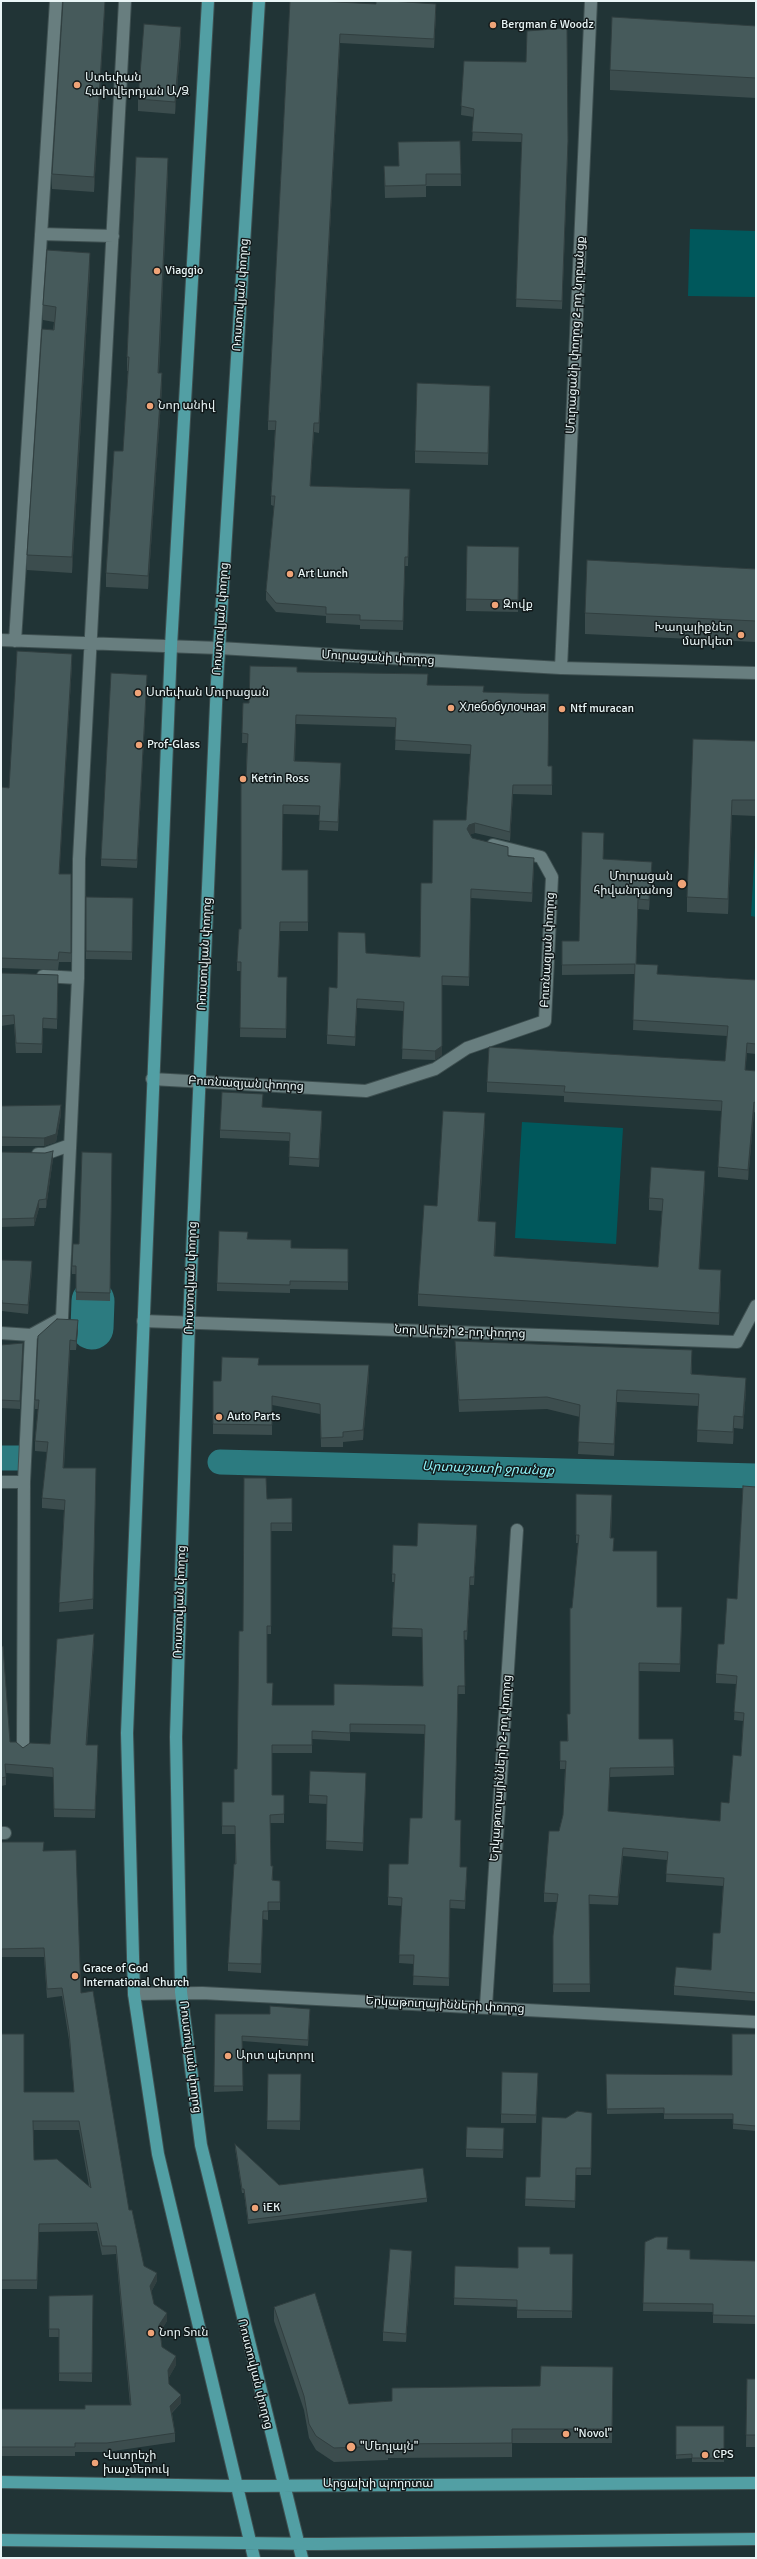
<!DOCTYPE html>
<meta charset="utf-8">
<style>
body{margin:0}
#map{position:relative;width:757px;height:2559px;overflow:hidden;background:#213436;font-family:Signika,sans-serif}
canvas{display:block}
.frame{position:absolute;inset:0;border:2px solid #e9f5f6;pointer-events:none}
</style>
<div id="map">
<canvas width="757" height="2559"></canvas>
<div class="frame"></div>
</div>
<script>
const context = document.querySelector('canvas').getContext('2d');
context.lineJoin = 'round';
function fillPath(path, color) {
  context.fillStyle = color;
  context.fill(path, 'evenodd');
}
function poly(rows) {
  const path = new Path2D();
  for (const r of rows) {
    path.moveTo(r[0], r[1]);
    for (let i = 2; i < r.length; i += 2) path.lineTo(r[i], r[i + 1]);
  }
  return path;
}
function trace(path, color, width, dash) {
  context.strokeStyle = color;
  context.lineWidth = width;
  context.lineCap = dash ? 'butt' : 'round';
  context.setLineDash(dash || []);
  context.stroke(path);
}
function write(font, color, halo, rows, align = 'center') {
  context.font = font + ' Signika,"Noto Sans Armenian",sans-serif';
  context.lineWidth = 3;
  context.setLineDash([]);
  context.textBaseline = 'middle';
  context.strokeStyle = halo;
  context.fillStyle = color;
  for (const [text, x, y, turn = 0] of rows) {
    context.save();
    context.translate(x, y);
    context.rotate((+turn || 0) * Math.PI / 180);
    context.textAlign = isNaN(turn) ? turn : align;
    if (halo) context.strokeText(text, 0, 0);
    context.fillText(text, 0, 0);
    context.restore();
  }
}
fillPath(poly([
 [690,229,756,231,756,297,688,296],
 [756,830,756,917,751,916],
 [522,1122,623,1128,616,1244,515,1238]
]), '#00585c');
trace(poly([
 [1,1458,19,1458],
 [220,1462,756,1476]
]), '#2c7b80', 25);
trace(poly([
 [92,1328,93,1301]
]), '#2c7b80', 43);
const street = poly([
 [41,234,113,236],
 [1,640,219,648,561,668,756,673],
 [15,641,56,1],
 [561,668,591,1],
 [43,976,78,978],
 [152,1079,366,1091,435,1069,467,1048,545,1021,552,877,541,857,493,845],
 [38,1154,45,1154,70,1145],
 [143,1321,737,1342,756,1306],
 [1,1333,31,1335],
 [1,1482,24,1482],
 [23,1749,24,1482,31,1335,62,1318,78,978,79,859,125,1],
 [1,1833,5,1833],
 [134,1994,202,1993,756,2022],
 [486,2006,517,1530]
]);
const primary = poly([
 [208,1,171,646,127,1733,134,1994,158,2154,254,2558],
 [259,1,217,682,189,1322,176,1737,181,1992,201,2145,302,2558],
 [1,2482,235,2486,756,2483],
 [1,2540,320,2544,756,2539]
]);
trace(street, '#3f5051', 14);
trace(primary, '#3f5051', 14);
trace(street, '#687e7f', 12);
trace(primary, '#529fa4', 12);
fillPath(poly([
 [105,1,94,192,52,189,52,174],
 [290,1,436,13,434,48,340,43,319,433,314,432,310,486,410,489,408,566,405,566,403,630,360,629,360,625,326,623,326,616,276,612,266,600,266,591,274,506,271,505,271,496,275,430,268,430,268,421],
 [756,26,756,98,610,90,610,70],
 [181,39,175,114,138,111,138,99],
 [464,61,568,149,562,309,516,307,522,142,472,141,474,117,461,115],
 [460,141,461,186,426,186,426,197,385,198,384,166,399,166],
 [168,172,159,373,162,387,148,589,106,587,106,573,123,451,128,371,127,371,127,357],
 [90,268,72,573,27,570,27,555,54,322,43,320,43,305],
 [490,397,488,465,415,463,415,451],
 [467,546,519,547,518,612,466,611],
 [756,569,756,642,585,634,585,613],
 [72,664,59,874,71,874,71,962,59,962,58,970,1,968,1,787,9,788],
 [297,672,428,685,484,692,548,766,552,766,552,795,513,794,510,841,475,833,470,834,472,838,508,857,534,867,532,902,471,898,469,986,442,985,442,1055,435,1060,402,1059,404,1011,357,1008,355,1046,327,1044,327,1035,337,988,366,953,420,957,432,883,466,820,470,754,395,750,396,727,296,724,295,761,341,772,338,831,319,830,320,815,283,814,282,870,308,870,308,931,280,931,278,977,287,977,286,1038,240,1037,241,971,237,971,237,962,241,929,247,743,242,743,243,703,249,703],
 [147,682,137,868,101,866,101,859],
 [756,741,756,816,732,815,728,914,687,912,687,897],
 [604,843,603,859,652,872,649,910,638,909,636,964,658,974,756,980,756,1054,747,1053,745,1070,756,1071,756,1113,754,1112,748,1180,718,1177,718,1167,722,1111,564,1102,564,1096,487,1092,487,1082,725,1061,727,1036,633,1030,635,974,562,975,562,941,579,941],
 [86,897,133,898,132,960,86,959],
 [1,973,58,975,57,1029,43,1028,42,1053,16,1053,14,1024,1,1026],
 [1,1106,61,1114,56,1142,44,1146,1,1146],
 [262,1107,322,1119,319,1167,289,1165,290,1141,220,1138,220,1130],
 [485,1125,479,1221,496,1234,495,1257,658,1267,662,1211,649,1210,649,1198,705,1183,699,1269,721,1282,719,1325,418,1306,418,1294,437,1206],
 [1,1152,53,1159,46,1208,39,1208,34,1226,1,1227],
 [112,1153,110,1301,76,1300,76,1274,72,1274,72,1266,79,1244],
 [248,1239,291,1248,348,1249,348,1290,290,1289,290,1293,217,1291,217,1283],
 [1,1260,32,1269,28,1314,2,1311,2,1308,1,1308],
 [78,1330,76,1350,70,1350,64,1468,96,1478,93,1609,59,1612,64,1510,42,1508,42,1498,47,1452,35,1451,35,1441,38,1409,35,1409,35,1400,38,1336],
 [455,1341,692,1361,692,1375,746,1390,743,1429,734,1428,733,1444,697,1442,698,1406,617,1402,614,1456,578,1454,580,1417,547,1409,459,1412,455,1353],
 [1,1345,23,1351,20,1409,1,1408],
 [258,1365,369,1375,363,1440,343,1442,343,1447,321,1447,320,1414,272,1405,272,1435,213,1434,213,1381,221,1381],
 [756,1487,756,2001,674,1995,674,1986,711,1970,720,1933,723,1886,666,1882,667,1860,623,1856,618,1905,589,1904,590,1992,553,1992,553,1936,557,1902,544,1902,544,1893,559,1831,563,1815,565,1769,560,1769,560,1741,567,1741,570,1714,572,1608,578,1543,576,1543,576,1494,612,1504,611,1538,613,1551,657,1607,682,1616,680,1672,639,1671,639,1739,673,1739,674,1775,610,1777,608,1811,720,1821,729,1803,741,1756,743,1721,734,1720,736,1684,716,1683,716,1674,724,1644,737,1599],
 [292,1498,292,1531,271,1531,271,1634,267,1634,267,1683,272,1705,334,1705,423,1686,422,1637,392,1636,394,1582,392,1582,392,1574,417,1546,477,1533,474,1585,470,1585,467,1640,464,1639,465,1694,458,1694,455,1820,461,1828,460,1867,467,1875,465,1909,450,1908,449,1986,413,1985,414,1964,399,1963,402,1906,388,1905,388,1897,408,1864,422,1818,425,1734,350,1732,350,1741,312,1739,312,1753,272,1753,272,1795,284,1795,284,1823,270,1823,271,1866,273,1880,280,1889,280,1910,268,1910,268,1920,263,1919,261,1973,228,1971,228,1963,235,1864,235,1834,222,1834,222,1802,234,1802,237,1769,243,1631,267,1499],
 [94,1642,87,1745,98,1754,95,1818,54,1817,53,1777,6,1773,6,1785,1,1786,1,1647,10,1742,23,1748,50,1744],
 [366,1781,363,1851,326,1849,327,1804,309,1803,309,1795],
 [1,1842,43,1851,81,1993,129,2210,144,2266,157,2281,151,2292,154,2304,167,2321,160,2332,162,2347,176,2365,169,2377,169,2384,181,2403,172,2413,175,2433,175,2442,107,2452,75,2452,75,2456,1,2456,1,2409,85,2409,130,2405,116,2254,102,2255,97,2231,39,2232,37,2289,1,2289,1,2034,24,2092,74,2092,69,2040,62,1996,47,1998,44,1957,1,1957],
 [33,2130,79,2130,89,2186,34,2160],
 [215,2014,310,2015,308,2046,242,2041,243,2091,214,2092],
 [756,2034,756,2131,733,2129,733,2119,664,2119,664,2113,607,2114,606,2074,732,2075],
 [268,2074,301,2074,300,2130,267,2129],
 [538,2081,536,2123,501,2123,501,2114],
 [592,2113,591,2175,576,2175,575,2208,525,2206,526,2177,540,2177,566,2118],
 [504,2137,503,2158,466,2157,466,2149],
 [235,2144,279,2185,427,2198,427,2202,248,2224,244,2193,242,2193,235,2148],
 [645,2242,668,2249,690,2259,756,2261,756,2324,713,2323,713,2312,643,2311],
 [550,2254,573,2254,572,2318,517,2318,517,2307,454,2305,455,2266,518,2268],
 [412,2259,406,2342,383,2341,383,2332],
 [93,2295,92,2382,59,2381,59,2337,49,2337,49,2296],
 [274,2307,349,2404,392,2401,540,2386,613,2367,612,2443,512,2443,512,2457,388,2458,388,2460,334,2462,316,2450,309,2438,304,2410,274,2321],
 [747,2379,756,2379,756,2447,746,2447],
 [676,2426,724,2426,724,2462,692,2462,692,2458,676,2459]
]), '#3c4d4e');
fillPath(poly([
 [105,1,105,8,94,192,94,177],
 [436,4,436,13,434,48,434,39],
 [181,27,181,39,175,114,175,102],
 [340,34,340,43,319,433,319,423],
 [568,141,568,149,562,309,562,301],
 [168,158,168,172,158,386,158,373],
 [90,253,90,268,72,573,72,557],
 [162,373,162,387,148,589,148,576],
 [314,423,314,432,310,495,310,486],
 [72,654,72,664,59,884,59,874],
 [147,675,147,682,137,868,137,860],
 [341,763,341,772,338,831,338,822],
 [513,785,513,794,510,841,510,832],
 [732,800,732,815,728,914,728,899],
 [475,823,475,833,469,835,467,829,469,825],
 [534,858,534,867,532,902,532,893],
 [652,862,652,872,649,910,649,900],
 [442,976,442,1055,435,1060,435,1051],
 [357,999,357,1008,355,1046,355,1037],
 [43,1018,43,1028,42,1053,42,1044],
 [747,1043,747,1053,745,1080,745,1070],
 [754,1102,754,1112,748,1180,748,1170],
 [61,1105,61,1114,56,1142,44,1146,44,1138],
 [322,1111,322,1119,319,1167,319,1159],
 [485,1113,485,1125,478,1233,478,1221],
 [53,1151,53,1159,46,1208,46,1199],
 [705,1171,705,1183,699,1281,699,1269],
 [39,1200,39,1208,34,1226,34,1218],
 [496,1222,496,1234,494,1268,494,1256],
 [32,1261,32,1269,28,1314,28,1305],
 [721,1270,721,1282,719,1325,719,1313],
 [78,1320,78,1330,76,1350,76,1341],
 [70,1340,70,1350,63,1478,63,1468],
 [23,1343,23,1351,20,1409,20,1401],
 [369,1365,369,1375,363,1440,363,1430],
 [746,1378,746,1390,743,1429,743,1417],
 [617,1390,617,1402,614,1456,614,1444],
 [734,1416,734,1428,733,1444,733,1432],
 [94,1634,94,1642,86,1753,86,1745],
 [98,1745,98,1754,95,1818,95,1810],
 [623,1848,623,1856,618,1905,618,1897],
 [412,2251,412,2259,406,2342,406,2334],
 [157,2273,157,2281,150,2294,150,2286],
 [167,2313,167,2321,159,2334,159,2325],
 [176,2356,176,2365,168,2379,168,2370],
 [181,2395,181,2403,170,2414,170,2406]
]), '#313f40');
const building = poly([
 [63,1,105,1,94,177,52,174,63,1],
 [290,1,318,1,376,4,376,1,390,1,436,4,434,39,340,34,319,423,314,423,310,486,410,489,408,557,405,557,403,621,360,620,360,615,326,614,326,607,276,603,266,591,275,496,271,496,276,421,268,421,290,1],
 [612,17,756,26,756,78,610,70,612,17],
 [144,24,181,27,175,102,138,99,144,24],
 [567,28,568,141,562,301,516,299,522,134,472,132,474,109,461,106,464,61,526,62,527,31,567,28],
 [460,141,461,174,426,174,426,185,385,186,384,166,399,166,398,142,460,141],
 [136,157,168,158,158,373,162,373,148,576,106,573,114,451,123,451,129,357,127,357,136,157],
 [47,250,90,253,72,557,27,555,42,329,54,330,56,307,43,305,47,250],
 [417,383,490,386,488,453,415,451,417,383],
 [467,546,519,547,518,600,466,599,467,546],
 [587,560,756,569,756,621,585,613,587,560],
 [17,651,72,654,59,874,71,874,71,953,59,952,58,960,1,958,1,787,9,788,17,651],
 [250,666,297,667,297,672,428,674,427,685,484,686,483,692,549,694,548,766,552,766,552,785,513,785,510,832,475,823,469,825,467,829,472,838,508,847,508,856,534,858,532,893,471,889,469,977,442,976,442,1046,435,1051,402,1049,404,1002,357,999,355,1037,327,1035,329,987,337,988,338,932,365,933,366,953,420,957,421,883,432,883,433,820,466,820,471,745,395,740,396,718,296,715,294,761,341,763,338,822,319,821,320,806,283,805,282,870,308,870,308,922,280,922,278,977,287,977,286,1029,240,1028,241,962,237,962,239,929,241,929,241,779,246,779,248,734,242,733,243,703,249,703,250,666],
 [111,673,147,675,137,860,101,859,111,673],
 [693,739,756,741,756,800,732,800,728,899,687,897,693,739],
 [582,832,604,833,603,859,652,862,649,900,638,899,636,964,658,965,657,974,756,980,756,1044,747,1043,745,1070,756,1071,756,1103,754,1102,748,1170,718,1167,722,1101,564,1092,565,1086,487,1082,489,1047,725,1061,728,1026,633,1020,635,964,562,965,562,941,579,941,582,832],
 [86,897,133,898,132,952,86,951,86,897],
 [1,973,58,975,57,1019,43,1018,42,1044,16,1043,14,1015,1,1016,1,973],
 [222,1092,263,1094,262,1107,322,1111,319,1159,289,1157,290,1133,220,1130,222,1092],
 [61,1105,56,1134,44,1138,1,1137,1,1106,61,1105],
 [443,1111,485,1113,478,1221,496,1222,494,1256,658,1267,663,1199,649,1198,651,1167,705,1171,699,1269,721,1270,719,1313,418,1294,424,1205,437,1206,443,1111],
 [53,1151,46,1199,39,1200,34,1218,1,1219,1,1152,45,1153,53,1151],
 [82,1152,112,1153,110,1293,76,1292,76,1266,72,1266,73,1244,79,1244,82,1152],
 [219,1231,248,1232,247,1239,291,1240,291,1248,348,1249,348,1282,290,1281,290,1285,217,1283,219,1231],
 [1,1260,32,1261,28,1305,2,1303,2,1300,1,1300,1,1260],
 [57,1319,78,1320,76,1341,70,1340,63,1468,96,1468,93,1599,59,1603,65,1500,42,1498,48,1442,35,1441,39,1400,35,1400,38,1336,57,1319],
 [455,1341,692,1350,691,1374,746,1378,743,1417,734,1416,733,1432,697,1430,699,1394,617,1390,614,1444,578,1442,580,1405,547,1397,459,1400,455,1341],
 [23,1343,20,1401,1,1400,1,1345,23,1343],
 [222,1357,259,1358,258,1365,369,1365,363,1430,343,1432,343,1437,321,1438,320,1404,272,1396,272,1425,213,1424,213,1381,221,1381,222,1357],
 [244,1478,266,1478,267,1499,292,1498,292,1523,271,1523,271,1626,267,1626,267,1683,273,1683,272,1705,334,1705,334,1684,423,1686,422,1629,392,1628,395,1574,392,1574,393,1545,417,1546,418,1523,477,1525,474,1577,470,1577,467,1631,464,1631,465,1686,458,1686,455,1820,461,1820,460,1867,467,1867,465,1901,450,1900,449,1978,413,1976,414,1955,399,1955,402,1898,388,1897,389,1864,408,1864,410,1818,422,1818,425,1725,350,1724,350,1733,312,1731,312,1745,272,1745,272,1795,284,1795,284,1814,270,1815,271,1866,273,1866,272,1880,280,1881,280,1902,268,1902,268,1911,263,1911,261,1964,228,1963,234,1864,236,1864,235,1826,222,1826,222,1802,234,1802,234,1769,237,1769,239,1631,243,1631,244,1478],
 [743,1486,756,1487,756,1993,674,1986,676,1967,711,1970,713,1933,720,1933,724,1878,666,1874,668,1852,623,1848,618,1897,589,1895,590,1984,553,1984,553,1936,558,1894,544,1893,549,1831,559,1831,563,1815,566,1761,560,1761,560,1741,568,1741,567,1714,570,1714,570,1608,572,1608,579,1535,576,1535,576,1494,612,1495,610,1538,614,1538,613,1551,657,1551,657,1607,682,1607,680,1664,639,1663,639,1739,673,1739,674,1767,610,1768,608,1811,720,1821,721,1802,729,1803,733,1755,741,1756,744,1713,734,1712,737,1676,716,1674,718,1644,724,1644,727,1598,737,1599,743,1486],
 [94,1634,86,1745,98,1745,95,1810,54,1809,53,1768,5,1764,6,1777,1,1778,1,1647,3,1646,10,1742,16,1742,23,1748,30,1743,50,1744,57,1639,94,1634],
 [310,1771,366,1773,363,1843,326,1841,327,1796,309,1795,310,1771],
 [1,1842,44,1842,43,1851,76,1850,81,1993,93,1991,129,2210,132,2210,144,2266,157,2273,150,2286,154,2304,167,2313,159,2325,162,2347,176,2356,168,2370,169,2384,181,2395,170,2406,175,2433,107,2443,75,2443,75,2447,1,2447,1,2409,85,2409,85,2405,131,2405,116,2246,102,2246,97,2223,39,2224,37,2280,1,2280,1,2034,24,2034,24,2092,74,2092,69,2031,62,1988,47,1989,44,1948,1,1949,1,1842],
 [33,2121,79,2121,91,2188,57,2159,34,2160,33,2121],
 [270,2006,310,2009,308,2040,242,2036,243,2086,214,2086,215,2014,270,2014,270,2006],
 [732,2034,756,2034,756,2126,733,2124,733,2114,664,2114,664,2108,607,2109,606,2074,732,2075,732,2034],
 [502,2072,538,2073,536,2115,501,2114,502,2072],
 [268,2074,301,2074,300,2121,267,2121,268,2074],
 [577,2111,592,2113,591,2168,576,2168,575,2201,525,2199,526,2177,540,2177,542,2117,566,2118,577,2111],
 [467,2127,504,2128,503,2150,466,2149,467,2127],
 [235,2144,279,2185,423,2168,427,2198,248,2220,244,2189,242,2189,235,2144],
 [656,2237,668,2237,667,2249,690,2250,690,2259,756,2261,756,2316,713,2315,713,2304,643,2303,645,2242,656,2237],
 [518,2247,550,2247,550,2254,573,2254,572,2311,517,2310,517,2300,454,2298,455,2266,518,2268,518,2247],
 [390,2249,412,2251,406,2334,383,2332,390,2249],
 [315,2293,349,2404,392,2401,392,2388,540,2386,541,2366,613,2367,612,2429,512,2429,512,2443,388,2444,388,2446,334,2448,316,2436,309,2424,304,2396,274,2307,315,2293],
 [93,2295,92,2373,59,2373,59,2329,49,2329,49,2296,93,2295],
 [747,2379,756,2379,756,2435,746,2435,747,2379],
 [676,2426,724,2426,724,2458,692,2458,692,2454,676,2455,676,2426]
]);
fillPath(building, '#465a5b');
trace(building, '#313f40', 1);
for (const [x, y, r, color] of [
 [493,25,4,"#efa377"],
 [77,85,4,"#efa377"],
 [157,271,4,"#efa377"],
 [150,406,4,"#efa377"],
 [290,574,4,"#efa377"],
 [495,605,4,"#efa377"],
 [741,635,4,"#efa377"],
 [138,693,4,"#efa377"],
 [451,708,4,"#efa377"],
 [562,709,4,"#efa377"],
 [139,745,4,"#efa377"],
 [243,779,4,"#efa377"],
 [682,884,5,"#efa377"],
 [219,1417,4,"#efa377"],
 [75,1976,4,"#efa377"],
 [228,2056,4,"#efa377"],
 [255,2208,4,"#efa377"],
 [151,2333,4,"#efa377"],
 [566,2434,4,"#efa377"],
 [351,2447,5,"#efa377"],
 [705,2455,4,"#efa377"],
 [95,2463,4,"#efa377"]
]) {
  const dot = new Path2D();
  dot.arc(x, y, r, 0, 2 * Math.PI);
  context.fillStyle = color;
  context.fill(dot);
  trace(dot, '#121a1b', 1.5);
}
write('12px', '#e9f5f6', '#121a1b', [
 ["Bergman & Woodz",501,25],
 ["Ստեփան",85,78],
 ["Հախվերդյան Ա/Ձ",85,92],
 ["Viaggio",165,271],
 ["Նոր անիվ",158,406],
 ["Art Lunch",298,574],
 ["Զովք",503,605],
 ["Խաղալիքներ",733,628,"right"],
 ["մարկետ",733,642,"right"],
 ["Ստեփան Մուրացան",146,693],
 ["Хлебобулочная",459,708],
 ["Ntf muracan",570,709],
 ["Prof-Glass",147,745],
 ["Ketrin Ross",251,779],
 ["Մուրացան",673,877,"right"],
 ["հիվանդանոց",673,891,"right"],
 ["Auto Parts",227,1417],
 ["Grace of God",83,1969],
 ["International Church",83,1983],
 ["Արտ պետրոլ",236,2056],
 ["iEK",263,2208],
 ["Նոր Տուն",159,2333],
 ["\"Novol\"",574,2434],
 ["\"Մեդլայն\"",360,2447],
 ["CPS",713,2455],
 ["Վստրեչի",103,2456],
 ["խաչմերուկ",103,2470]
], 'left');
write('12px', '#e9f5f6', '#121a1b', [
 ["Ռոստովյան փողոց",241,295,-86],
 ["Մուրացանի փողոց 2-րդ նրբանցք",576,335,-87],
 ["Ռոստովյան փողոց",221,619,-86],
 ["Մուրացանի փողոց",378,658,3],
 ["Բուռնազյան փողոց",548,950,-87],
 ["Ռոստովյան փողոց",205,954,-87],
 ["Բուռնազյան փողոց",246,1084,3],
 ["Ռոստովյան փողոց",191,1278,-88],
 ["Նոր Արեշի 2-րդ փողոց",460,1332,2],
 ["Ռոստովյան փողոց",180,1602,-88],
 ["Երկաթուղայինների 2-րդ փողոց",501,1768,-86],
 ["Երկաթուղայինների փողոց",445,2005,3],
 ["Ռոստովյան փողոց",190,2057,83],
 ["Ռոստովյան փողոց",255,2374,76],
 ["Արցախի պողոտա",378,2484]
]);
write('italic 13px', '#8ff3f9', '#121a1b', [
 ["Արտաշատի ջրանցք",488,1469,2]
]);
</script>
